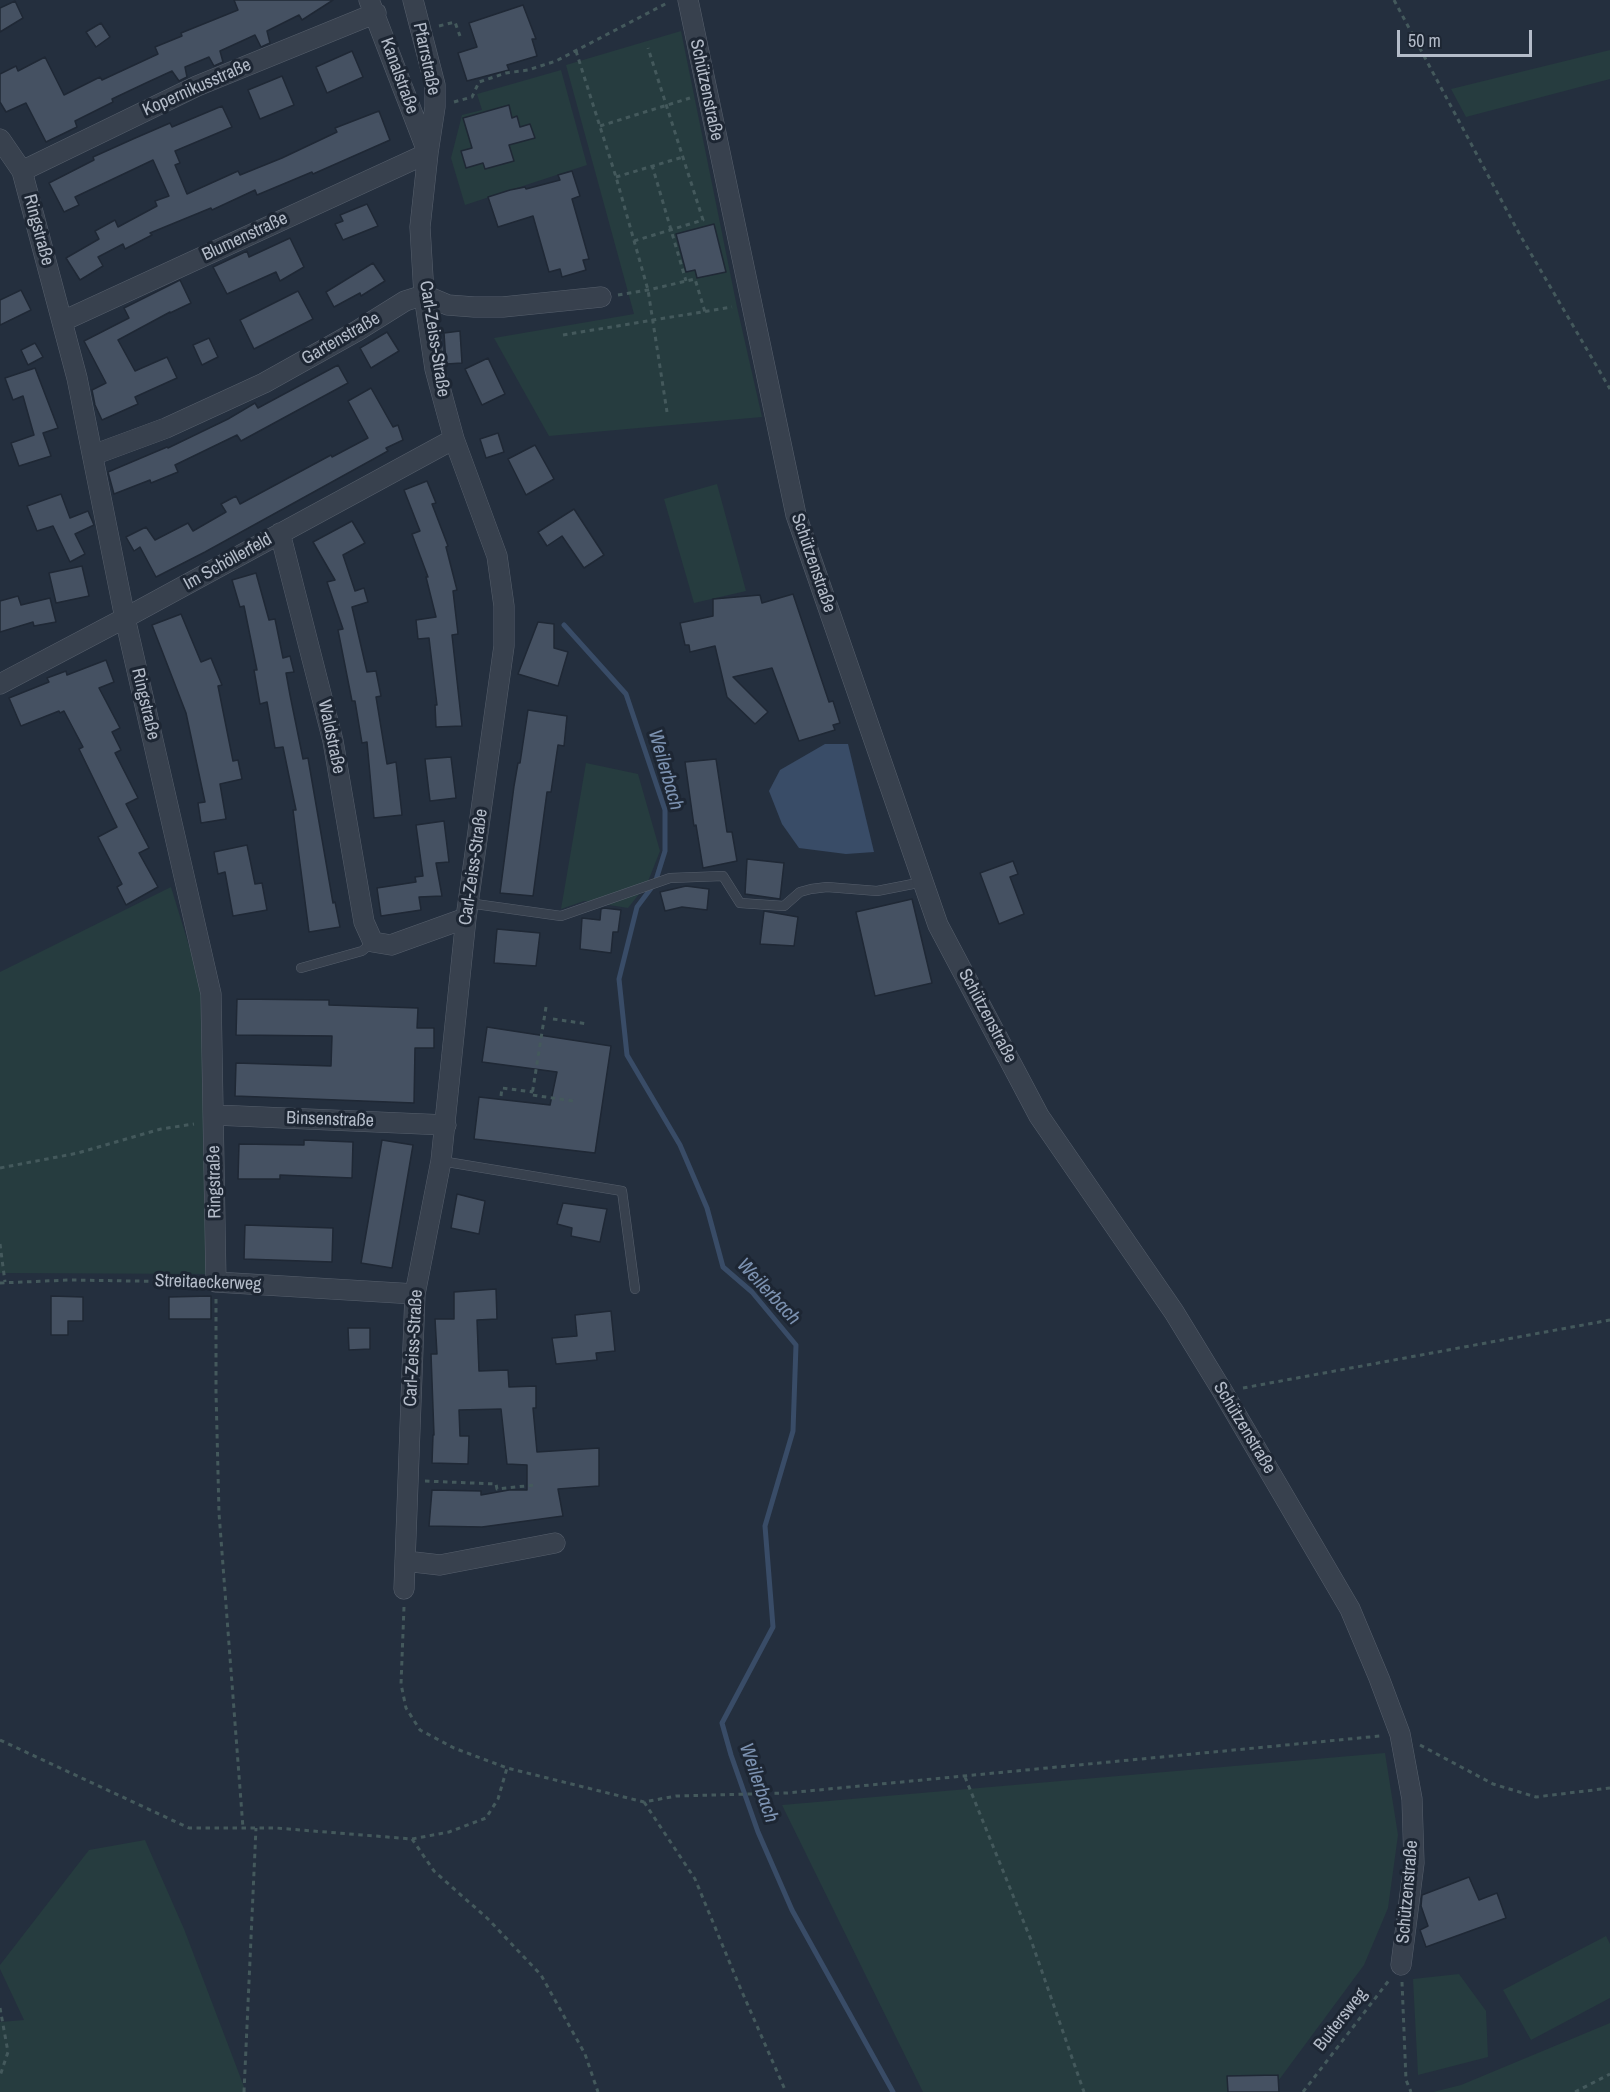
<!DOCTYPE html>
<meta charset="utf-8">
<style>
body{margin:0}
#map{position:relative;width:1610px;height:2092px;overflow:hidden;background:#242f3e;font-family:"Archivo Narrow",sans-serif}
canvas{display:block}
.scale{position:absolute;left:1397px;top:30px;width:135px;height:27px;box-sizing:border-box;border:3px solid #b4bcc9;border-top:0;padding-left:8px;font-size:18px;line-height:21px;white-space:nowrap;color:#b4bcc9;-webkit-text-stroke:4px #1d2633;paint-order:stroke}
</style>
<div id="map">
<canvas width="1610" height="2092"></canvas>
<div class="scale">50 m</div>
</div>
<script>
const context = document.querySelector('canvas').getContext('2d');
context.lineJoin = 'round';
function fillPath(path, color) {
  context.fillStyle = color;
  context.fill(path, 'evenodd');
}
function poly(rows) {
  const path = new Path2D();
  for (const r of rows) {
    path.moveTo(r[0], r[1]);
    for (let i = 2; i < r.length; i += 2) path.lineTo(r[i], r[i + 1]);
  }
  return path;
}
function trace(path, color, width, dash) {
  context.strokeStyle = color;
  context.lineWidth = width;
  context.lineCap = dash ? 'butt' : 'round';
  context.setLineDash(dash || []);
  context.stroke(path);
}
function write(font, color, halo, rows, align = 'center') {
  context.font = font + ' "Archivo Narrow",sans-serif';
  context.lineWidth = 6;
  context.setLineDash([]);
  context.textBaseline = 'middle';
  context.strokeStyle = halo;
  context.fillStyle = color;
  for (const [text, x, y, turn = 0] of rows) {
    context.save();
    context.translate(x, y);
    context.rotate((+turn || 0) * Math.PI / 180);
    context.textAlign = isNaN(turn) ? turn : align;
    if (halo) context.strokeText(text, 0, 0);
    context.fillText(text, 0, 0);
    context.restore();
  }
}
fillPath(poly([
 [681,31,737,307,762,417,549,436,494,338,634,314,566,65],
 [1610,50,1610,79,1466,117,1451,89],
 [561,70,587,165,465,205,451,158,462,115,482,110,477,94],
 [717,484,746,591,694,603,664,499],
 [586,763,638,774,660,851,647,884,628,908,584,901,561,909],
 [171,887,204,995,210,1274,0,1273,0,972],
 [1385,1753,1398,1835,1388,1908,1364,1965,1270,2092,923,2092,782,1805],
 [145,1840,184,1929,246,2092,0,2092,0,2022,24,2020,0,1969,0,1965,89,1850],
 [1606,1936,1610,1944,1610,1998,1531,2040,1503,1990],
 [1459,1974,1486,2011,1488,2057,1418,2075,1413,1979],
 [1610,2023,1610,2092,1433,2092,1461,2085]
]), '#263c3f');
fillPath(poly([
 [825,744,848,744,874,852,846,854,799,848,782,824,769,791,780,770]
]), '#394c67');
trace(poly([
 [564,625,626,694,665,810,665,851,655,883,637,907,619,979,627,1055,680,1145,707,1208,723,1267,752,1292,796,1345,793,1431,765,1526,773,1627,722,1723,731,1755,758,1832,792,1910,893,2092]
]), '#394c67', 5);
const building = poly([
 [234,0,333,0,302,20,299,15,267,31,270,43,261,47,255,35,220,51,223,62,214,66,209,57,185,67,187,77,179,81,172,71,148,82,112,99,113,102,75,121,77,127,46,142,26,103,6,112,0,102,0,74,16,66,18,71,45,57,64,95,100,77,102,80,158,54,155,47,182,36,181,33,238,10,234,0],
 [15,1,23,18,0,32,0,8,15,1],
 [523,5,536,39,532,39,537,56,507,65,509,70,467,81,458,53,477,47,469,23,523,5],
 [101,23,110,37,96,47,86,32,101,23],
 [352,51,363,77,327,93,316,67,352,51],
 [282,76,294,105,260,119,248,90,282,76],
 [509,105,512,118,517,116,520,127,530,124,535,138,509,145,514,161,485,169,483,163,466,168,461,151,472,148,463,118,509,105],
 [222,106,232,127,175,151,180,163,175,165,187,194,238,171,240,175,282,158,337,132,335,128,379,111,390,140,313,174,312,172,257,195,255,190,212,210,211,208,150,233,152,235,125,249,123,244,98,257,103,266,80,280,66,258,99,239,95,231,115,220,118,227,157,206,155,201,169,196,153,160,75,197,79,205,64,212,49,183,94,160,93,157,133,139,170,123,172,127,222,106],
 [572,171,580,196,572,199,589,259,583,260,586,270,562,277,560,269,549,272,533,216,498,227,488,197,510,190,525,187,526,189,560,180,558,175,572,171],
 [367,204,378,226,343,240,335,224,343,221,340,215,367,204],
 [714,224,726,272,697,278,695,270,686,272,676,234,714,224],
 [290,238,304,267,280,281,276,272,227,294,213,267,247,251,249,257,290,238],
 [373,263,385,281,361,296,360,293,334,307,326,292,373,263],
 [180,280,191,303,170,313,170,312,118,340,135,371,167,357,177,378,135,397,138,404,102,420,95,405,92,390,106,383,84,341,129,318,124,308,180,280],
 [21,290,31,310,0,325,0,300,21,290],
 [298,291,313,319,254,349,240,320,298,291],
 [460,331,462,363,446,364,444,333,460,331],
 [387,332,399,351,371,368,360,348,387,332],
 [209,338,218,357,202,365,193,345,209,338],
 [35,343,43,357,28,365,21,350,35,343],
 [488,358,505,394,482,405,465,369,488,358],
 [338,365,348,383,241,441,237,435,175,465,178,472,151,483,150,480,114,494,108,472,167,447,168,448,228,419,255,403,258,408,338,365],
 [35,368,58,428,43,433,51,456,19,466,11,443,34,435,23,396,13,400,5,378,35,368],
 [371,388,393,427,398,425,403,440,386,448,388,451,205,552,156,577,140,547,134,551,126,537,146,527,155,540,188,523,193,531,226,512,221,504,236,496,240,504,331,455,332,457,368,438,348,401,371,388],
 [498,433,504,452,486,458,480,439,498,433],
 [535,445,554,479,526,495,508,459,535,445],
 [427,481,436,503,432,504,448,546,446,547,457,590,453,591,458,634,452,635,462,726,436,727,435,705,437,705,429,638,418,639,416,620,436,617,426,577,428,577,412,534,420,531,404,490,427,481],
 [61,494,70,518,88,511,94,525,75,534,85,554,70,562,53,526,37,531,27,506,61,494],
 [574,509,604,555,584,568,562,536,547,546,538,532,574,509],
 [352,521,365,543,343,555,355,591,364,588,368,602,352,607,367,672,376,671,381,696,376,697,387,764,396,762,402,815,374,818,367,742,362,743,355,701,352,701,338,630,343,629,327,582,335,580,313,542,352,521],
 [82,566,89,596,56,603,49,573,82,566],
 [256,573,269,620,275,619,283,658,290,656,294,672,286,673,290,695,303,759,308,758,333,903,335,902,340,927,309,932,293,810,296,810,283,747,275,748,267,702,260,704,254,670,257,670,244,606,240,607,232,580,256,573],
 [793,594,829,702,833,701,840,723,833,725,835,730,799,741,772,668,733,677,768,712,755,724,727,697,715,646,690,652,689,645,685,645,680,623,713,616,713,599,760,595,762,603,793,594],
 [18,596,21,605,50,598,56,622,34,626,33,622,0,632,0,601,18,596],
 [181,614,201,662,211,658,222,685,218,686,233,761,238,760,242,779,220,784,226,819,201,823,198,803,205,802,186,713,152,625,181,614],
 [538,622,554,624,554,648,568,652,558,686,518,674,538,622],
 [106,660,114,682,99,688,120,728,112,732,121,750,115,753,138,798,126,804,149,848,139,853,158,887,126,905,117,887,122,884,98,837,117,827,79,749,83,747,64,711,60,713,59,711,21,726,9,698,49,682,47,678,66,671,67,675,106,660],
 [528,710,567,716,564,746,558,745,551,792,547,792,533,896,500,893,514,786,518,763,520,763,528,710],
 [451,757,456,798,430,801,425,759,451,757],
 [716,759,727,832,732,832,737,861,703,868,696,825,694,826,685,762,716,759],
 [444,821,449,862,436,863,442,896,419,897,421,910,381,916,377,888,416,882,415,877,423,876,416,825,444,821],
 [247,845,255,884,262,883,267,910,233,916,225,872,218,874,214,852,247,845],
 [747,859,784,863,780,899,745,894,747,859],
 [1013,861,1018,874,1010,877,1024,914,999,924,980,873,1013,861],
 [686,886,709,889,707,910,682,907,665,911,660,892,686,886],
 [912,899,932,983,875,996,856,912,912,899],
 [604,908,621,910,618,932,613,932,611,953,580,949,582,918,600,920,601,909,604,908],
 [764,911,798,917,794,946,760,944,764,911],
 [497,929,540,933,536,966,494,963,497,929],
 [237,999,329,1000,329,1005,418,1008,417,1028,434,1028,434,1048,415,1048,414,1103,235,1096,236,1063,331,1066,332,1036,236,1035,237,999],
 [487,1027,611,1046,595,1153,474,1139,479,1097,550,1105,557,1072,482,1062,487,1027],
 [304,1140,353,1142,352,1178,280,1175,280,1179,238,1179,239,1144,304,1145,304,1140],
 [382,1140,413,1145,392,1268,361,1263,382,1140],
 [457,1194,485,1201,479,1234,451,1228,457,1194],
 [563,1203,607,1209,600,1242,571,1236,572,1228,557,1224,563,1203],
 [245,1225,333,1228,332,1262,244,1259,245,1225],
 [496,1289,497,1319,477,1320,479,1371,508,1370,509,1387,536,1386,536,1408,533,1408,537,1452,599,1448,599,1486,558,1489,563,1516,482,1527,429,1526,432,1490,481,1491,481,1495,509,1490,527,1490,527,1465,507,1464,501,1409,459,1410,460,1436,469,1436,468,1464,432,1463,433,1435,434,1435,431,1354,437,1354,435,1319,454,1319,454,1292,496,1289],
 [51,1296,83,1297,83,1321,68,1321,68,1335,51,1335,51,1296],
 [211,1296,211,1319,169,1319,169,1297,211,1296],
 [611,1311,615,1351,596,1353,597,1360,556,1364,552,1338,577,1336,575,1315,611,1311],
 [348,1328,370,1328,370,1349,349,1350,348,1328],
 [1469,1877,1479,1900,1497,1893,1506,1918,1426,1947,1420,1930,1428,1926,1421,1906,1422,1895,1469,1877],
 [1278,2075,1279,2092,1228,2092,1227,2076,1278,2075]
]);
fillPath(building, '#455162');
trace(building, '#1f2835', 1.5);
const lane = poly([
 [468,903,561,916,670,878,723,876,740,903,784,906,800,892,811,889,827,887,877,891,923,882],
 [301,968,362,951,373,942],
 [441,1161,622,1191,635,1289]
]);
const street = poly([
 [369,0,427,151],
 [688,0,796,515,938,925,1039,1116,1174,1312,1223,1392,1350,1609,1379,1678,1400,1734,1412,1799,1414,1863,1401,1965],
 [0,139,22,171,77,378,125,618,211,994,216,1282,415,1294],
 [22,171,197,86,376,13],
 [63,321,428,153],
 [93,455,166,428,264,383,357,331,405,301,424,295,448,305,474,307,503,307,601,297],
 [280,533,333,741,364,922,373,942,391,945,466,918],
 [0,684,125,618,454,439],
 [215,1115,446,1125],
 [405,1561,440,1565,555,1543],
 [404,1589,415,1294,441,1161,466,918,504,646,504,606,497,556,454,439,445,406,435,369,424,295,420,227,428,153,435,107,435,85,413,0]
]);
trace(lane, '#565f6c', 10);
trace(street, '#565f6c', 21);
trace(poly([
 [1394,0,1520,235,1610,389],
 [439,26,455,22,460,36],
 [576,51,616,177,648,290,667,412],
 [454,102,472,97,479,82,506,73,528,70,556,61,669,2],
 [600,126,690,98],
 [652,165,686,281],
 [616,177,683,157],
 [634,241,703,220,648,48],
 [618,295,648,290,695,279,705,312],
 [563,335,732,307],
 [546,1007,532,1095,573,1101],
 [553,1019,588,1024],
 [501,1096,502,1088,533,1092],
 [0,1168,78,1153,161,1129,194,1124],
 [0,1244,5,1282],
 [0,1283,69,1280,199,1282],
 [216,1299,216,1392,219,1513,243,1828],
 [1243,1388,1610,1320],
 [425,1481,496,1484,497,1489,535,1485],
 [404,1607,401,1684,406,1708,420,1730,454,1748,507,1768,644,1802,676,1796,787,1793,1380,1736],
 [0,1740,189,1828,276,1828,412,1839,449,1832,486,1818,498,1799,507,1768],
 [1420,1745,1493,1784,1536,1797,1610,1788],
 [965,1777,1031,1940,1084,2092],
 [644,1802,695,1879,739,1985,786,2092],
 [412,1839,434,1871,488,1919,541,1975,585,2054,598,2092],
 [1402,1982,1406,2080,1411,2092],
 [0,2008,8,2052,0,2076],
 [244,2092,256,1828],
 [1303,2092,1390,1979],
 [1575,2092,1610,2074]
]), '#44595c', 3, [4.5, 4.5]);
trace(lane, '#38414e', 9);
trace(street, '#38414e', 20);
write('18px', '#b4bcc9', '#1d2633', [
 ["Pfarrstraße",426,59,78],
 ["Kanalstraße",399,76,70],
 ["Kopernikusstraße",197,88,-24],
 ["Schützenstraße",706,90,78],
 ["Ringstraße",38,230,75],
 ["Blumenstraße",245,237,-25],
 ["Gartenstraße",341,339,-30],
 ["Carl-Zeiss-Straße",434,339,81],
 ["Im Schöllerfeld",228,562,-29],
 ["Schützenstraße",813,563,71],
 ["Ringstraße",145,704,77],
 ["Waldstraße",331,737,78],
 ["Carl-Zeiss-Straße",474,867,-82],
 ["Schützenstraße",987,1016,62],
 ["Binsenstraße",330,1120,2],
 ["Ringstraße",215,1182,-91],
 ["Streitaeckerweg",208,1283,2],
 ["Carl-Zeiss-Straße",414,1348,-87],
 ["Schützenstraße",1244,1428,59],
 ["Schützenstraße",1408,1892,-85],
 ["Buitersweg",1341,2020,-52]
]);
write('italic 20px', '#7c92b1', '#1d2633', [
 ["Weilerbach",665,770,74],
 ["Weilerbach",768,1292,47],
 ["Weilerbach",758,1783,71]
]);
</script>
